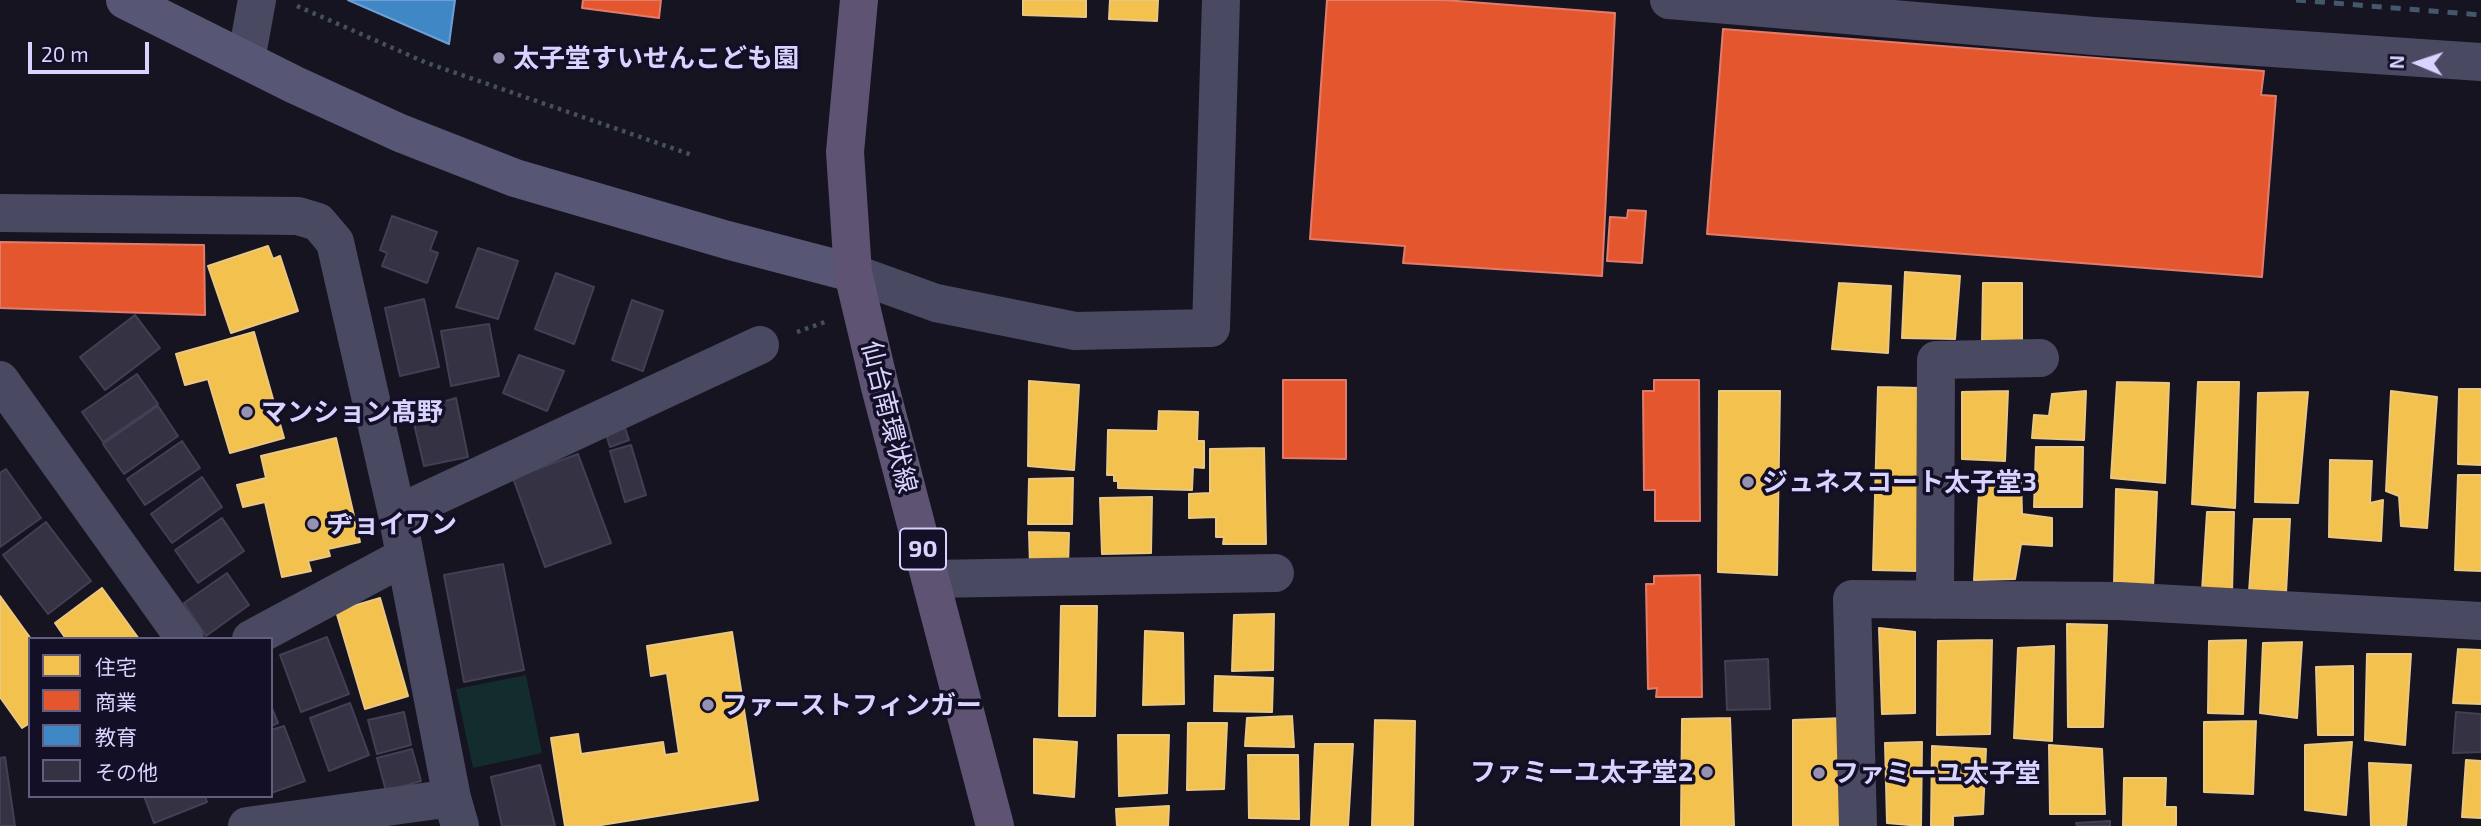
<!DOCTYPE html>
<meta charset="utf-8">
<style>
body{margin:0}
#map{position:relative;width:2481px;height:826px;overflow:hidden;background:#161421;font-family:"Exo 2","Noto Sans JP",sans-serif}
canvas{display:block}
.legend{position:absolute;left:28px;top:637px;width:245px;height:161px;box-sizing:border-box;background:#130f26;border:2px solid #625e7d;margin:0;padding:9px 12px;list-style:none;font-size:21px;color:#d9d4ff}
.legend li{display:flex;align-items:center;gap:14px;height:35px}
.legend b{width:35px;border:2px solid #625e7d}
.north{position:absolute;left:2383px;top:28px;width:70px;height:70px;-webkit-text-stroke:5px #130f26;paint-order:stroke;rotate:272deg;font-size:19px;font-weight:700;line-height:28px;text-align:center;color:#d9d4ff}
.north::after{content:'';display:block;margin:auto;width:24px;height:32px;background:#d9d4ff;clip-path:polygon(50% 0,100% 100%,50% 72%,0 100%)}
.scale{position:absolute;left:28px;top:42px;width:121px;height:32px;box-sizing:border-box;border:4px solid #d9d4ff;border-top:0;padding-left:9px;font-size:21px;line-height:24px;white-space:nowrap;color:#d9d4ff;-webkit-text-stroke:5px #130f26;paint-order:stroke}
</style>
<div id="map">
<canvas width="2481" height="826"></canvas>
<ul class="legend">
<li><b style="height:19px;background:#f2c14e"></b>住宅</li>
<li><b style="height:19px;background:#e4572e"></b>商業</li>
<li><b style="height:19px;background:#3f88c5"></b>教育</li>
<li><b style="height:19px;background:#343243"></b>その他</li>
</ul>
<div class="north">N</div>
<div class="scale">20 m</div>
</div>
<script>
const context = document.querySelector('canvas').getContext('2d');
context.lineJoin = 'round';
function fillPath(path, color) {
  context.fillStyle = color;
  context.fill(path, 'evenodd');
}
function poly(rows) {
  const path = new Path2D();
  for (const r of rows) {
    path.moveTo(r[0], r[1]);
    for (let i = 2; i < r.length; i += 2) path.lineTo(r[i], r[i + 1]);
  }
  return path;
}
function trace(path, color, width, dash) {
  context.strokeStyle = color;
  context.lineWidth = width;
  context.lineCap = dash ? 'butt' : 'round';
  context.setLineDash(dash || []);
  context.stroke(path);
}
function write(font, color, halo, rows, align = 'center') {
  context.font = font + ' "Exo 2","Noto Sans JP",sans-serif';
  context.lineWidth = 7;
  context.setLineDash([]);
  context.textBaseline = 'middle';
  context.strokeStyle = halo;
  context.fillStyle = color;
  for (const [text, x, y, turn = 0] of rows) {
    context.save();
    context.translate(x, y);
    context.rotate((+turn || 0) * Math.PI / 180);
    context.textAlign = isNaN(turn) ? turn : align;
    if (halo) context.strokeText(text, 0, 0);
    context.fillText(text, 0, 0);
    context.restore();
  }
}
fillPath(poly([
 [526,675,542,753,473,768,456,689]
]), '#132c2d');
const homes = poly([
 [1023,0,1086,0,1086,17,1023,15,1023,0],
 [1110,0,1158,0,1157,21,1109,19,1110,0],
 [268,246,273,259,280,256,298,311,231,333,208,266,268,246],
 [1905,272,1960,276,1955,339,1902,338,1905,272],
 [1839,283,1891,286,1888,353,1832,349,1839,283],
 [1983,283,2022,283,2022,341,1982,341,1983,283],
 [254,332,284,438,230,453,208,379,185,385,176,354,254,332],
 [1029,381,1079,385,1074,470,1028,466,1029,381],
 [2117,382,2169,383,2165,483,2111,478,2117,382],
 [2198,382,2239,382,2235,508,2192,504,2198,382],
 [1878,387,1920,388,1918,571,1873,570,1878,387],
 [2459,389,2481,389,2481,465,2458,464,2459,389],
 [1719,391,1780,391,1777,575,1718,572,1719,391],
 [2008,391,2005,461,1962,459,1962,392,2008,391],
 [2086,391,2084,440,2032,438,2034,415,2049,416,2052,394,2086,391],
 [2391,391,2437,397,2427,528,2401,526,2399,496,2386,491,2391,391],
 [2308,392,2298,503,2255,502,2258,393,2308,392],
 [1159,411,1198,412,1197,441,1204,441,1204,468,1193,467,1192,490,1118,488,1118,481,1114,481,1114,475,1107,475,1108,430,1158,431,1159,411],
 [336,438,360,542,328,549,330,556,308,561,311,571,282,577,265,502,243,507,237,485,266,478,261,456,336,438],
 [2036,447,2083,447,2082,507,2034,507,2036,447],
 [1264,448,1266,544,1223,544,1224,537,1216,537,1216,517,1189,518,1189,494,1210,493,1210,449,1264,448],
 [2330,460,2372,461,2370,503,2383,500,2381,541,2329,537,2330,460],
 [2458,475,2481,475,2481,571,2455,570,2458,475],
 [1980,476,2021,476,2022,514,2052,518,2052,546,2021,544,2015,579,1974,580,1980,476],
 [1073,478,1072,524,1028,524,1029,479,1073,478],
 [2116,489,2157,492,2153,588,2114,585,2116,489],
 [1152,497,1151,553,1102,554,1100,498,1152,497],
 [2207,512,2234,512,2232,593,2202,591,2207,512],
 [2254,519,2290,519,2286,593,2249,592,2254,519],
 [1029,532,1069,533,1068,566,1030,565,1029,532],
 [102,588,139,639,66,639,55,623,102,588],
 [0,596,31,639,30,723,22,728,0,697,0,596],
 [380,598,408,696,365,709,336,611,380,598],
 [1061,606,1097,606,1095,716,1059,716,1061,606],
 [1274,614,1273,670,1232,671,1234,615,1274,614],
 [2067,624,2107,625,2103,727,2068,727,2067,624],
 [1879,628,1915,632,1915,713,1882,714,1879,628],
 [1145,631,1183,633,1184,704,1143,705,1145,631],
 [732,632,758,800,595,826,565,826,551,738,578,734,581,754,663,742,665,755,679,753,667,673,651,676,647,646,732,632],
 [1992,640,1990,734,1937,735,1938,641,1992,640],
 [2246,640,2243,714,2208,713,2209,641,2246,640],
 [2302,642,2297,718,2260,713,2263,643,2302,642],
 [2054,646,2052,741,2014,738,2018,648,2054,646],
 [2458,649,2481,650,2481,704,2453,703,2458,649],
 [2367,654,2411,654,2405,745,2365,740,2367,654],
 [2353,666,2353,735,2318,735,2316,667,2353,666],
 [1215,676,1273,678,1272,712,1214,711,1215,676],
 [1292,716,1294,747,1245,746,1247,718,1292,716],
 [1730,718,1734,826,1681,826,1682,719,1730,718],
 [1845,718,1846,826,1793,826,1793,720,1845,718],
 [1375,720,1415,721,1413,826,1372,826,1375,720],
 [2256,721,2253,794,2204,792,2204,722,2256,721],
 [1188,723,1227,723,1224,789,1187,790,1188,723],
 [1118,735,1169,735,1167,793,1119,796,1118,735],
 [1034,739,1077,742,1074,797,1034,793,1034,739],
 [1922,742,1921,826,1887,823,1885,743,1922,742],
 [2352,742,2346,815,2305,810,2305,745,2352,742],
 [1315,744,1353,744,1348,826,1311,826,1315,744],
 [2049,745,2102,749,2105,814,2050,814,2049,745],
 [1932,746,1986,749,1983,814,1953,816,1953,826,1931,826,1932,746],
 [1248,755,1298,755,1299,819,1249,818,1248,755],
 [2466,760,2481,761,2481,818,2462,817,2466,760],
 [2369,763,2411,765,2406,826,2371,826,2369,763],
 [2124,778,2166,778,2165,807,2176,807,2176,826,2123,826,2124,778],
 [1169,806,1168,826,1117,826,1116,809,1169,806]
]);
fillPath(homes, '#f2c14e');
trace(homes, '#eac783', 2);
const shops = poly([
 [583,0,661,0,659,18,582,8,583,0],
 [1327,0,1444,0,1615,13,1602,276,1403,263,1405,246,1310,239,1327,0],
 [1723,29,2264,71,2261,95,2276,96,2262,277,1707,234,1723,29],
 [1628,210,1646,211,1642,263,1607,261,1610,217,1627,218,1628,210],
 [0,242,204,245,205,315,0,308,0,242],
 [1283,380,1346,380,1346,459,1283,458,1283,380],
 [1654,380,1699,380,1700,521,1655,521,1655,490,1644,490,1643,391,1654,391,1654,380],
 [1700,575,1702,697,1656,697,1657,688,1648,689,1646,584,1654,584,1654,576,1700,575]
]);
fillPath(shops, '#e4572e');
trace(shops, '#e17c6d', 2);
const schools = poly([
 [348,0,455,0,449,44,348,0]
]);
fillPath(schools, '#3f88c5');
trace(schools, '#6d9fd6', 2);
const building = poly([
 [392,216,437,232,430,250,438,253,427,283,382,266,387,253,380,250,392,216],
 [478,248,518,261,498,319,456,307,478,248],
 [556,273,594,287,574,344,535,329,556,273],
 [424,299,439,367,400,376,385,308,424,299],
 [632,300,663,311,643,371,612,360,632,300],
 [135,315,160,348,105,390,80,357,135,315],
 [489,324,499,376,451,386,441,331,489,324],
 [519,355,564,371,547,411,503,393,519,355],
 [137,374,158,404,103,442,82,412,137,374],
 [456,398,468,457,424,466,411,411,456,398],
 [158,406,178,436,124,474,103,444,158,406],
 [624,425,629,440,610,447,605,431,624,425],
 [182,441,200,468,145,505,127,479,182,441],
 [631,445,646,495,625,502,610,451,631,445],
 [578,454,611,543,545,567,513,478,578,454],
 [6,469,41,518,0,547,0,473,6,469],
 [202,477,222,507,172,543,151,514,202,477],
 [222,518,244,551,198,583,175,550,222,518],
 [46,522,91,581,48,614,3,555,46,522],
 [503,564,524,670,464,682,444,575,503,564],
 [227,573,249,605,206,636,184,603,227,573],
 [327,637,349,694,301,712,280,655,327,637],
 [1768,659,1770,709,1727,710,1725,661,1768,659],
 [350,703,369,755,329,771,310,718,350,703],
 [271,706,278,723,271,726,271,706],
 [404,712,411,745,377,754,368,720,404,712],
 [2456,712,2481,714,2481,752,2453,753,2456,712],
 [284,726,305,781,271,793,271,730,284,726],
 [412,749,421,781,386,791,377,758,412,749],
 [5,757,15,826,0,826,0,758,5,757],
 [540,765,555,826,502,826,491,777,540,765],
 [144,796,205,796,207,802,154,823,144,796],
 [2110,821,2110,826,2077,826,2076,823,2110,821]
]);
fillPath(building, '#343243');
trace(building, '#433f54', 2);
trace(poly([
 [297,6,427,63,692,155],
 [797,332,825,322]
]), '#44505f', 4.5, [3.5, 5]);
trace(poly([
 [1669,0,2094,36,2481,62],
 [246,60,257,0],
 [0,213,298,216,318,222,335,242,397,514,452,798,460,826],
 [853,273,936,303,1075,331,1211,328,1221,0],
 [0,380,185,639],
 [397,514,760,345],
 [931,579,1275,573],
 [1935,600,1936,360,2040,358],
 [251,639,404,557],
 [247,826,452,798],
 [1858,826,1852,599,2119,601,2481,621]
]), '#4a4962', 38);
trace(poly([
 [125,0,295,85,400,133,515,178,727,240,853,273]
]), '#575674', 38);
trace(poly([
 [859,0,845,152,853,273,880,387,995,826]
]), '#5e5373', 38);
trace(poly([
 [2296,0,2481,15]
]), '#43596b', 5, [10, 9]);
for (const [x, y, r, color] of [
 [499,58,7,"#9591b1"],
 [247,412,7,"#9591b1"],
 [1748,482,7,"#9591b1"],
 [313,524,7,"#9591b1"],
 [708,705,7,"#9591b1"],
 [1707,772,7,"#9591b1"],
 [1819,773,7,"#9591b1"]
]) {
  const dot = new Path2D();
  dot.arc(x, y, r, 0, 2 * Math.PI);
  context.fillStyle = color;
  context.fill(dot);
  trace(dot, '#130f26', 2.5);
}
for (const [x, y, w] of [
 [923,549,46]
]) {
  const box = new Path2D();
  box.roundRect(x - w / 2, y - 20.5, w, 41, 5);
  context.fillStyle = '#130f26';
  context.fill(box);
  trace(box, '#d9d4ff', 2);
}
write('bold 24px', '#d9d4ff', null, [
 ["90",923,549]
]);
write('bold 26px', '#d9d4ff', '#130f26', [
 ["太子堂すいせんこども園",513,58],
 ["マンション髙野",261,412],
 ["ジュネスコート太子堂3",1762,482],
 ["ヂョイワン",327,524],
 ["ファーストフィンガー",722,705],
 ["ファミーユ太子堂2",1693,772,"right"],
 ["ファミーユ太子堂",1833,773]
], 'left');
write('26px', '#d9d4ff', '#130f26', [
 ["仙台南環状線",889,417,76]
]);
</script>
